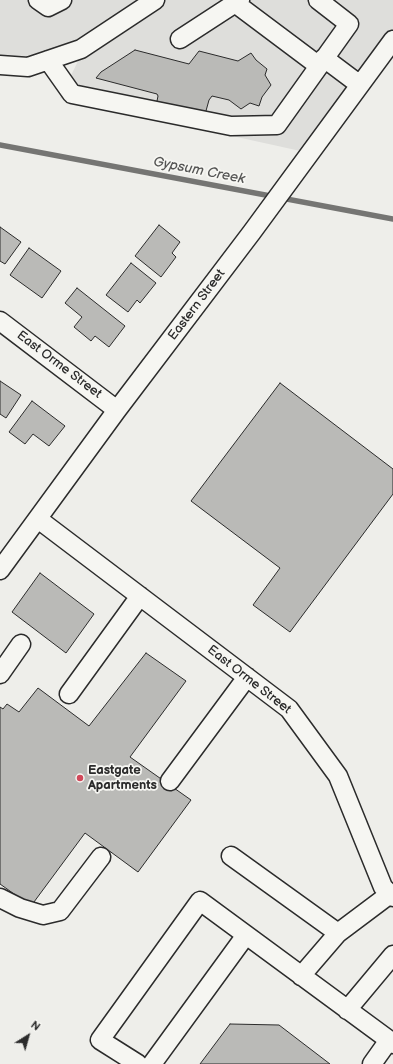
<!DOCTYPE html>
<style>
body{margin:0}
#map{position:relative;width:393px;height:1064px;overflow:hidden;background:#eeeeea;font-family:"Balsamiq Sans",sans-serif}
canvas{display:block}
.north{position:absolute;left:8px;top:1016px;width:40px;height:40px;-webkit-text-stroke:3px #f6f6f2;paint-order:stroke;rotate:37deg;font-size:11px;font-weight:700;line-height:16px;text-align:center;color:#2b2b2b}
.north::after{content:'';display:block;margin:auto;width:14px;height:18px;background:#2b2b2b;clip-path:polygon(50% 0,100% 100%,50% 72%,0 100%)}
</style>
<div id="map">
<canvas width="393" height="1064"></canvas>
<div class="north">N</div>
</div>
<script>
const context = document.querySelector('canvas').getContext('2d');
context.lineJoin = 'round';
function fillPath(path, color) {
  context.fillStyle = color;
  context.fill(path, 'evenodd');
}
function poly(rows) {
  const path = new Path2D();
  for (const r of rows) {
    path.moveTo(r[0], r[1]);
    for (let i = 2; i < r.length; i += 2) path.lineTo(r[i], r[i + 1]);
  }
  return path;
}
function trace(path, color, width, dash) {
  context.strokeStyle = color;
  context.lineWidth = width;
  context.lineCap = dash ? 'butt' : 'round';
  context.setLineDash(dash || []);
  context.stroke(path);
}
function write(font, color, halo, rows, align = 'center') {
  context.font = font + ' "Balsamiq Sans",sans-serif';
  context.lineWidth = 3.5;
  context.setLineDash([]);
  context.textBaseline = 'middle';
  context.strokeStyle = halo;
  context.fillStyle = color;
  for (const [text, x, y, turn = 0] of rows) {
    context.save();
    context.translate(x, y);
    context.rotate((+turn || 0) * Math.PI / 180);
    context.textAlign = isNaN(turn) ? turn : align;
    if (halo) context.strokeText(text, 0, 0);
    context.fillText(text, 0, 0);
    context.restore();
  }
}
fillPath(poly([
 [0,0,393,0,393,47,314,154,60,98,79,59,26,77,0,76]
]), '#dededb');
trace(poly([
 [0,145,393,219]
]), '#757573', 5.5);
const building = poly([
 [135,50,189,64,199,51,238,61,251,53,256,60,267,69,265,75,271,85,262,97,259,106,250,103,241,109,229,100,212,96,209,100,204,118,156,106,158,96,157,94,96,78,101,72,135,50],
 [159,225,180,242,172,253,176,257,161,277,135,256,159,225],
 [0,227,21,242,5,264,0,261,0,227],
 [29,248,61,271,42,298,10,275,29,248],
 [131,263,156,283,140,303,137,300,128,312,106,295,131,263],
 [77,288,125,326,109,347,95,336,91,341,74,327,82,317,65,303,77,288],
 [0,381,21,395,6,418,0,414,0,381],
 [280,383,393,469,393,494,290,632,253,605,280,568,191,501,280,383],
 [32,401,65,426,49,446,33,434,25,444,9,432,32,401],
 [40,573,94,614,66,653,12,612,40,573],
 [146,653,186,681,130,757,191,800,138,872,85,833,31,906,0,884,0,707,3,709,7,704,19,712,38,688,89,726,146,653],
 [230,1024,279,1025,330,1064,200,1064,230,1024]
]);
fillPath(building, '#babab7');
trace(building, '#2b2b2b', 1);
const minor = poly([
 [38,0,48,7,62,0],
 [235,3,319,66],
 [180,39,240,0],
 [324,58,360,85],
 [48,60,72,94,231,126,277,125,349,24,318,0],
 [0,65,28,67,81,49,155,0],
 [0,321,117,410],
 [38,519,289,709,338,776,383,887,393,897],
 [0,570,117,410,252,232,393,40],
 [0,674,21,644],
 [69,694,140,596],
 [170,781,247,677],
 [231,856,338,933],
 [0,898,20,908,43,915,60,911,101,857],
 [301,976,338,933,390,894],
 [347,1010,393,955],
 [138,1064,100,1040,200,901,389,1040],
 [152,1064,246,935],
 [372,1064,389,1040,393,1044]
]);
trace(minor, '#2b2b2b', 21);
trace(minor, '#f6f6f2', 18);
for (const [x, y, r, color] of [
 [80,778,4,"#d1495b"]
]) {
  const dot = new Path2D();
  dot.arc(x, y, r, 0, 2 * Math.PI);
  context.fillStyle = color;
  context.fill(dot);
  trace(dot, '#f6f6f2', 1.5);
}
write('13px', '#2b2b2b', '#f6f6f2', [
 ["Eastern Street",197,305,-53],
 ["East Orme Street",59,365,37],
 ["East Orme Street",249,680,38]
]);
write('bold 13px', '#2b2b2b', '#f6f6f2', [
 ["Eastgate",88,771],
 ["Apartments",88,786]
], 'left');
write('italic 14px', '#565655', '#f6f6f2', [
 ["Gypsum Creek",199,171,11]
]);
</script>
